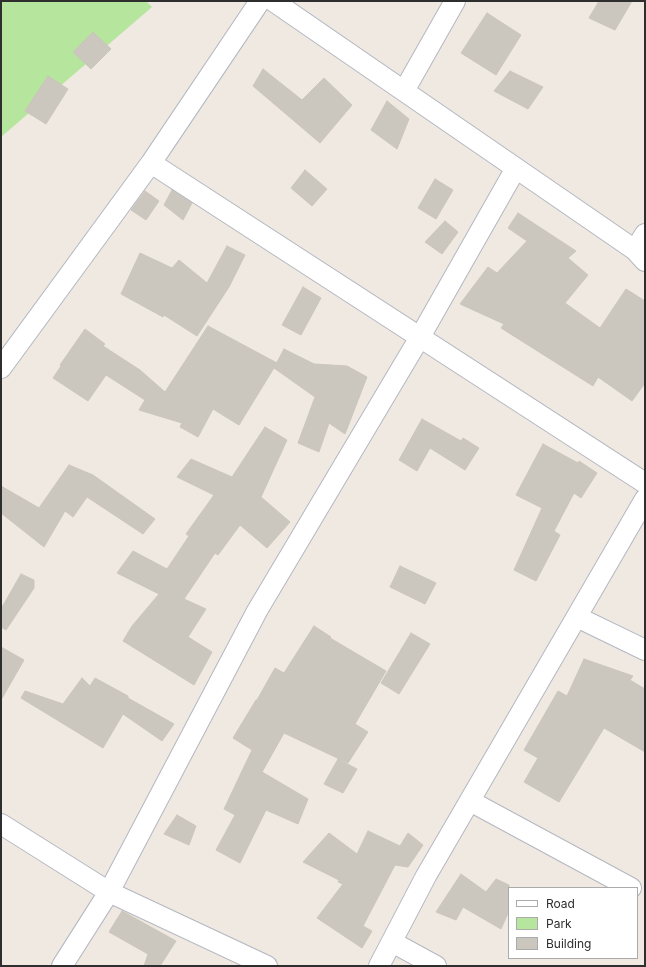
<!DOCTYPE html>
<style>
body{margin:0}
#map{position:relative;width:646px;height:967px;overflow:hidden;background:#efe9e1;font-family:Inter,sans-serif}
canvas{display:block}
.frame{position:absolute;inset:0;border:2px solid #2e2e2e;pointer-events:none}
.legend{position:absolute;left:508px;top:887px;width:130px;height:72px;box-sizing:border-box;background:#fff;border:1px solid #ababab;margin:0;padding:5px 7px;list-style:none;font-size:12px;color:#2e2e2e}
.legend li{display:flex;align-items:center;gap:8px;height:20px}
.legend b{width:20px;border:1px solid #ababab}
</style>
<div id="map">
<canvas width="646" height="967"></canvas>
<div class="frame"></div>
<ul class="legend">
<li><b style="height:5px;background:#fff"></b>Road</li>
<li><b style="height:11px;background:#b6e59e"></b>Park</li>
<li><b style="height:11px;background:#cbc7bf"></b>Building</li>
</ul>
</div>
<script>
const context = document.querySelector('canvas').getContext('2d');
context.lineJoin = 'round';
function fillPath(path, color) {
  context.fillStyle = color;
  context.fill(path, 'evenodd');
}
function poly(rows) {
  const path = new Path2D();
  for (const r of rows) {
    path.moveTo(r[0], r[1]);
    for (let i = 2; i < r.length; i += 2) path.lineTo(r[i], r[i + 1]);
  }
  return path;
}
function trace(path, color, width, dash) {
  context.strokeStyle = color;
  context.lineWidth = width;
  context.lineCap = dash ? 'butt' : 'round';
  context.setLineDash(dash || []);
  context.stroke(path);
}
fillPath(poly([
 [1,1,146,1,152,7,1,137]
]), '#b6e59e');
const building = poly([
 [599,1,632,1,615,30,589,18,599,1],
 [487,13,521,35,496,75,461,53,487,13],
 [93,32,111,49,91,69,73,52,93,32],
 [263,69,302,100,324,78,352,105,320,143,253,86,263,69],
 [510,71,543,87,528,109,494,91,510,71],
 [48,76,68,89,46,124,25,111,48,76],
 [387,101,409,119,397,149,371,130,387,101],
 [305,170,327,189,312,206,291,188,305,170],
 [435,179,453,190,436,219,418,208,435,179],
 [172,190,192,203,183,220,164,205,172,190],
 [145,191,159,201,146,220,131,210,145,191],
 [518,213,576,251,568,258,588,275,565,303,600,328,626,289,645,301,645,383,632,401,598,377,593,386,501,328,504,324,460,304,488,267,497,273,527,241,508,228,518,213],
 [445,221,458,232,442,254,425,242,445,221],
 [227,246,245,255,229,287,197,336,164,315,163,317,121,294,140,253,172,268,179,260,207,283,227,246],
 [303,287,321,298,301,335,282,325,303,287],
 [208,326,277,363,239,425,213,409,198,437,180,427,182,423,139,410,145,400,106,375,88,401,53,378,61,366,60,365,85,329,105,344,103,346,140,370,165,392,208,326],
 [284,349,314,364,347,366,367,377,345,434,329,423,319,452,298,443,315,397,274,368,284,349],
 [422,419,461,441,463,438,479,448,465,470,430,448,417,471,399,460,422,419],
 [265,427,287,440,261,497,290,522,267,548,240,525,218,555,215,553,184,599,206,609,188,637,212,652,194,685,123,641,132,626,159,594,117,573,133,551,167,569,189,536,186,534,214,495,177,477,191,459,232,477,265,427],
 [543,444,578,463,579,461,597,473,581,498,574,493,554,531,560,535,536,581,514,570,542,508,516,495,543,444],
 [69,465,93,475,155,519,143,534,87,497,73,517,65,511,44,547,1,513,1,486,39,508,69,465],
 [400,566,436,583,425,604,390,587,400,566],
 [21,574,34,580,34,588,6,630,1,627,1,609,21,574],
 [314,626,331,637,330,638,386,671,355,724,368,732,348,763,284,733,262,772,308,799,298,824,266,810,240,863,216,850,235,815,224,809,252,750,233,738,256,700,257,700,275,668,284,673,314,626],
 [411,633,430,644,399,694,381,683,411,633],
 [1,647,24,660,1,700,1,647],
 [584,659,633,676,630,680,645,689,645,752,604,728,559,802,524,782,538,758,524,750,558,691,567,696,584,659],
 [82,678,90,686,95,678,128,696,128,698,174,724,162,741,123,714,103,748,21,698,25,691,63,704,82,678],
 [338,759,357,769,343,793,324,784,338,759],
 [177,815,196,826,189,845,164,834,177,815],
 [368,831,400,846,408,833,423,845,408,867,395,865,363,926,372,931,362,948,317,918,343,884,338,882,339,880,303,862,329,833,357,854,368,831],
 [461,874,486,892,496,879,509,885,509,911,501,929,463,907,456,920,436,912,461,874],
 [122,911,176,941,160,966,144,966,148,954,109,932,122,911]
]);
fillPath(building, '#cbc7bf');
trace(building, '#cbc5ba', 1);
const minor = poly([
 [273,1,635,250,645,261],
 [404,91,455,1],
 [151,163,645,483],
 [635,250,645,234],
 [1,368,151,163,260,1],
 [577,617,645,650],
 [470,801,631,888],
 [1,824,109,892,267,966],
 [392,942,436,966],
 [62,966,109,892,257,611,420,337,516,168],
 [379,966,426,876,645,499]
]);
trace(minor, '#b4b7c1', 22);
trace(minor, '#fff', 20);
</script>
